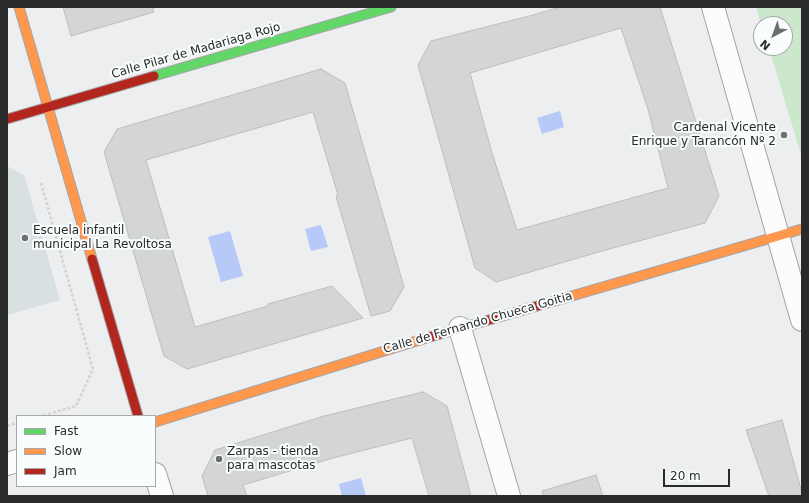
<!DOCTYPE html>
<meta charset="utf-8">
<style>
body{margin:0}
#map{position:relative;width:809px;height:503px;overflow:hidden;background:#eceeef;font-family:"DejaVu Sans",sans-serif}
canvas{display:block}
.frame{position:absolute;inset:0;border:8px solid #292a2a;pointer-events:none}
.legend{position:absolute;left:16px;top:415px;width:140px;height:72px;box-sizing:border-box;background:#f9fdfd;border:1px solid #a6a9a9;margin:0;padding:5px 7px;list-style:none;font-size:12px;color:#292a2a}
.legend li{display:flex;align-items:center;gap:8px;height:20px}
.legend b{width:20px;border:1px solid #a6a9a9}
.north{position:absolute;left:753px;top:16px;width:40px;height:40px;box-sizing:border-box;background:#f9fdfd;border:1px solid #a6a9a9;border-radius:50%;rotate:221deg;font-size:11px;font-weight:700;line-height:16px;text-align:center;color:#292a2a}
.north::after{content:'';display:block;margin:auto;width:14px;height:18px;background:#6d6f6f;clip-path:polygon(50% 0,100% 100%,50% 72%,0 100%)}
.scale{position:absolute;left:663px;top:469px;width:67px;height:18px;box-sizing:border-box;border:2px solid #292a2a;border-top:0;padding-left:5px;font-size:12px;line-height:14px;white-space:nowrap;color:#292a2a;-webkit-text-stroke:3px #f9fdfd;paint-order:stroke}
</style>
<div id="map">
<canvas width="809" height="503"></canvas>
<div class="frame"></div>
<ul class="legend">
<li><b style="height:5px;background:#63d668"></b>Fast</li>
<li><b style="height:5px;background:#ff974d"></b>Slow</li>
<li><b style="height:5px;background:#b3261e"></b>Jam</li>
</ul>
<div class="north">N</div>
<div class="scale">20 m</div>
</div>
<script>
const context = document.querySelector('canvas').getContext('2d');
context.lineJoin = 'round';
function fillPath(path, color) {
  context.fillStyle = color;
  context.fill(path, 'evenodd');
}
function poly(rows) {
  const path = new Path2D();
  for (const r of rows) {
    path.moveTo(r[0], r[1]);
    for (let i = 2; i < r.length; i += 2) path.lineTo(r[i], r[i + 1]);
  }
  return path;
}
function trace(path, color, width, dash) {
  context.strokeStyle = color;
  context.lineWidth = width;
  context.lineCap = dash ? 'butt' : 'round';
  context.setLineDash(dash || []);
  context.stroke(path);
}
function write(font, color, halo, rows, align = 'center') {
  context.font = font + ' "DejaVu Sans",sans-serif';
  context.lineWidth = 4;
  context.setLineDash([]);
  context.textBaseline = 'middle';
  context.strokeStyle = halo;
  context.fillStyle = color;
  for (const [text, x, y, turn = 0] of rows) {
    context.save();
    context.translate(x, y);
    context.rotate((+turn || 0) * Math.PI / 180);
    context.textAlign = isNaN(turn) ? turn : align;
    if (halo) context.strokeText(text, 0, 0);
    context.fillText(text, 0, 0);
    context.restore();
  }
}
fillPath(poly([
 [7,166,24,175,60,300,7,315]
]), '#d9e0e1');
fillPath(poly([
 [756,7,802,7,802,158,769,48,785,48,785,24,761,24]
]), '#cbe8cc');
fillPath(poly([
 [560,111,564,127,542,134,537,118],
 [321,225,328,247,311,251,305,229],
 [230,231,243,276,221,282,208,237],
 [361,478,366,496,342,496,339,484]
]), '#b7c9f7');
const building = poly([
 [63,7,153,7,154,12,71,36,63,7],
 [560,7,660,7,719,196,705,223,602,251,496,282,475,268,418,65,431,41,533,15,560,7],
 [621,28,648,109,668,188,517,230,492,153,470,73,621,28],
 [321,69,345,83,404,287,390,311,371,316,336,196,338,195,313,112,146,160,195,327,268,306,268,304,332,286,363,318,187,369,164,356,104,152,117,129,321,69],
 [423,392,447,406,471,496,429,496,412,438,333,458,243,485,247,496,208,496,202,476,215,450,324,416,423,392],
 [782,420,802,493,802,496,769,496,746,430,782,420],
 [596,475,603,496,543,496,542,491,596,475]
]);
fillPath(building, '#d4d6d6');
trace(building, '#bcbebe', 1);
const street = poly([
 [713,7,802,320],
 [460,328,509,496],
 [7,464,17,461],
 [155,474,162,496]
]);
const fast = poly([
 [154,76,391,7]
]);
const slow = poly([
 [19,7,92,259],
 [558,300,802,229],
 [155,422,423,339]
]);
const jam = poly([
 [7,119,154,76],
 [92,259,138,416],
 [423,339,558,300]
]);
trace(street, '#a3a5a6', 24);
trace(fast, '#a3a5a6', 11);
trace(slow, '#a3a5a6', 11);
trace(jam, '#a3a5a6', 11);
trace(poly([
 [41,183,93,369,76,406,42,416],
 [7,426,17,423]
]), '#d2d3d3', 2.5, [3, 2]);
trace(street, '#fcfcfd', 22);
trace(fast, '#63d668', 9);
trace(slow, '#ff974d', 9);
trace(jam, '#b3261e', 9);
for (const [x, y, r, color] of [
 [784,135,4,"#6d6f6f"],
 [25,238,4,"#6d6f6f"],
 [219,459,4,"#6d6f6f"]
]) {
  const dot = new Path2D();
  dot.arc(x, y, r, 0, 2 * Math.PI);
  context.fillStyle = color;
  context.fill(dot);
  trace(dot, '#f9fdfd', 1.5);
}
write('12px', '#292a2a', '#f9fdfd', [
 ["Calle Pilar de Madariaga Rojo",196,51,-16],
 ["Calle de Fernando Chueca Goitia",478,323,-16]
]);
write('12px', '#292a2a', '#f9fdfd', [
 ["Cardenal Vicente",776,128,"right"],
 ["Enrique y Tarancón Nº 2",776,142,"right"],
 ["Escuela infantil",33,231],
 ["municipal La Revoltosa",33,245],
 ["Zarpas - tienda",227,452],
 ["para mascotas",227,466]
], 'left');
</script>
